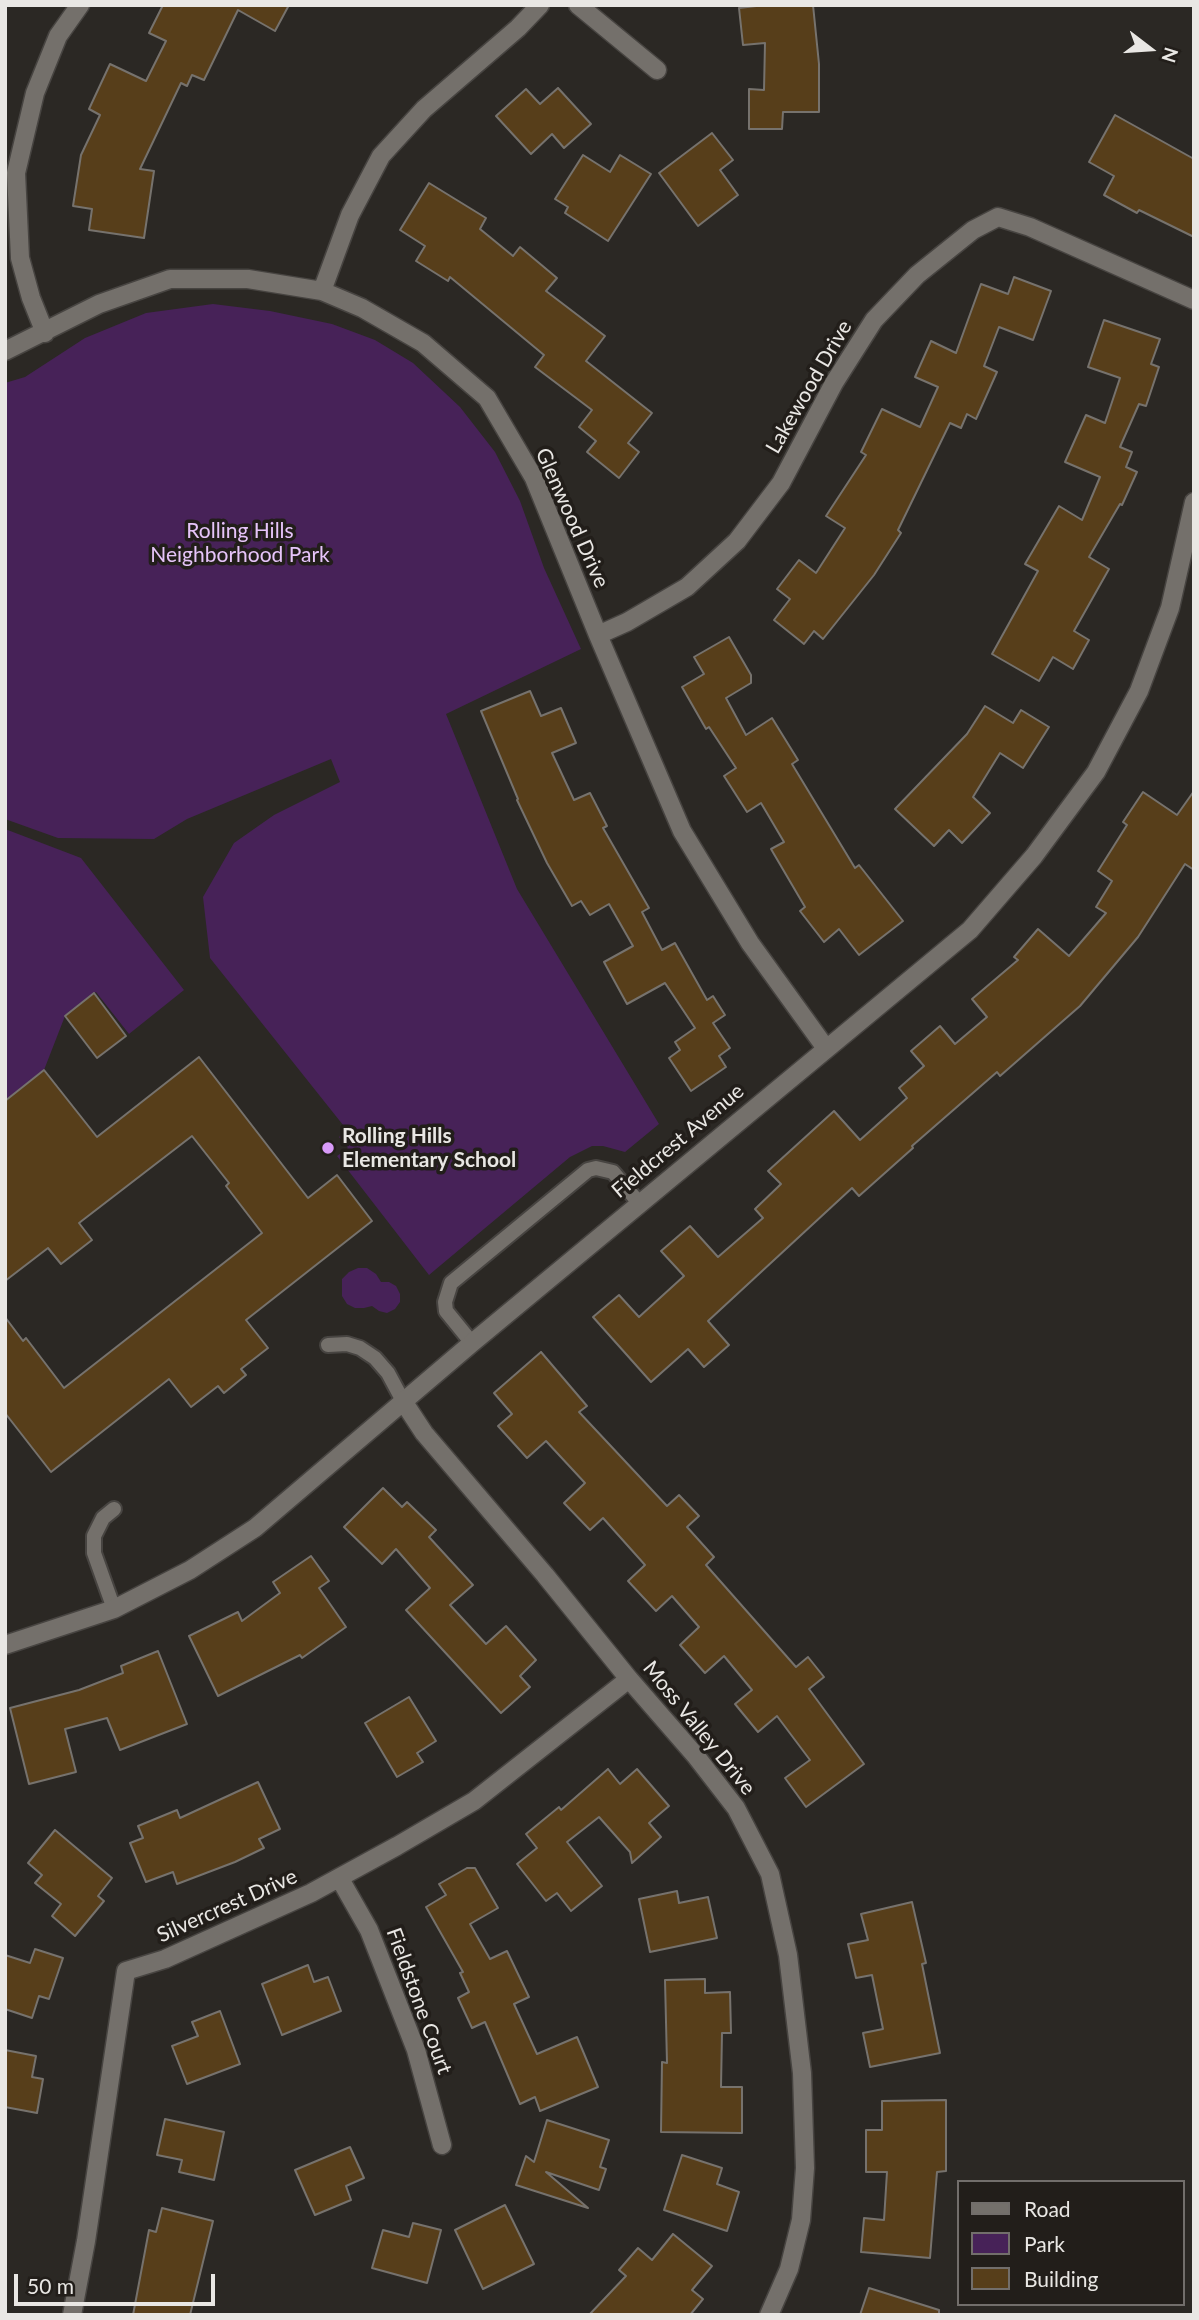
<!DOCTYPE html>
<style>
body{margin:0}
#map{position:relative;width:1199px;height:2320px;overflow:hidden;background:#2b2824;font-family:Lato,sans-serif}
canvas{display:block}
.frame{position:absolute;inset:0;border:7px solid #e9e7e4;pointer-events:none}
.legend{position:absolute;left:957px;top:2180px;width:228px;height:126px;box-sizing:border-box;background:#221e1a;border:2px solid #726e6b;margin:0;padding:9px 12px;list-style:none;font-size:21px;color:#e9e7e4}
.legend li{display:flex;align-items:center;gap:14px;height:35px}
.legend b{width:35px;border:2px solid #726e6b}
.north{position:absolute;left:1115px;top:14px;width:70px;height:70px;-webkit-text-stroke:5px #221e1a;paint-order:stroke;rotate:107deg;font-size:19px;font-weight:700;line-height:28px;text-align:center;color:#e9e7e4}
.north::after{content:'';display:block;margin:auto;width:24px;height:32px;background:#e9e7e4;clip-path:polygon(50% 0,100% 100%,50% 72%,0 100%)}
.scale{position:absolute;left:14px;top:2274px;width:201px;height:32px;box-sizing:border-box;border:4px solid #e9e7e4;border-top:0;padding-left:9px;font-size:21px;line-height:24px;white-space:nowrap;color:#e9e7e4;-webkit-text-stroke:5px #221e1a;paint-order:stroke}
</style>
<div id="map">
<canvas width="1199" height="2320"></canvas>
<div class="frame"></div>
<ul class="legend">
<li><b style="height:9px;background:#74706b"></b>Road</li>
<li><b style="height:19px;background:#472258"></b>Park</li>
<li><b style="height:19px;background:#573e1a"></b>Building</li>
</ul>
<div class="north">N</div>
<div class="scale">50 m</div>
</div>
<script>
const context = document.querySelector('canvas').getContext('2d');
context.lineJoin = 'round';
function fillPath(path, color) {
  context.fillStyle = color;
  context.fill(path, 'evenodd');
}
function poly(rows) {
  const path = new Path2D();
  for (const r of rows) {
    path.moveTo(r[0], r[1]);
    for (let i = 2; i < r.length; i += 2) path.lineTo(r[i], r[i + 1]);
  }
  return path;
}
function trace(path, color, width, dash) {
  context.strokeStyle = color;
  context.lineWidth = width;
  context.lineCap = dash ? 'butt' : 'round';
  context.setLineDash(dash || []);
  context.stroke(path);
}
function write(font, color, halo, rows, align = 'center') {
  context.font = font + ' Lato,sans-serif';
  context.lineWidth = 7;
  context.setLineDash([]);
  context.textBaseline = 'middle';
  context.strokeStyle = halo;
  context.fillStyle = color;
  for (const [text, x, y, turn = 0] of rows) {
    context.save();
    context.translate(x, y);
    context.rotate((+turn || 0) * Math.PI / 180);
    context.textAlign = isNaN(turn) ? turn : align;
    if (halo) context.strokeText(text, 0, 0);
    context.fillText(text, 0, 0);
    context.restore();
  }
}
fillPath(poly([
 [213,304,270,311,332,324,375,340,413,363,460,407,495,452,520,501,544,568,581,649,446,714,517,889,659,1124,625,1152,603,1146,592,1146,570,1157,429,1275,337,1156,348,1148,339,1137,347,1130,210,958,203,897,234,843,274,815,340,782,331,759,187,819,154,839,58,838,5,819,5,383,25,377,85,338,146,313],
 [5,829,81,858,184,990,129,1034,96,992,65,1016,44,1070,5,1101],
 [358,1268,367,1268,376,1274,381,1282,389,1282,396,1286,400,1294,400,1302,395,1309,387,1313,379,1311,372,1306,364,1308,355,1308,347,1304,342,1296,342,1279,349,1272]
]), '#472258');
const building = poly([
 [163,5,289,5,275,31,238,10,204,80,192,75,187,86,181,83,140,169,154,171,144,238,89,230,92,209,73,206,81,155,100,115,89,109,110,64,146,81,166,41,149,33,163,5],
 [765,5,813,5,819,64,819,112,783,112,782,129,749,129,749,89,764,90,765,43,743,45,739,8,765,5],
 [558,88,591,124,564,148,552,134,531,154,496,116,526,89,540,104,558,88],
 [1115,115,1194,159,1194,237,1139,210,1137,213,1104,195,1114,176,1089,162,1115,115],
 [712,133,733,160,720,170,738,195,698,226,659,173,712,133],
 [583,155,610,172,620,155,651,174,608,241,565,213,568,207,555,199,583,155],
 [429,183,486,218,480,229,513,256,520,247,557,278,546,291,605,336,586,361,652,413,628,443,639,452,619,478,587,452,596,441,579,427,592,410,535,367,544,355,450,277,448,281,416,261,425,246,400,230,429,183],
 [1014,277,1051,291,1033,340,999,327,984,366,997,372,976,419,967,414,961,428,950,423,898,530,901,533,874,575,823,639,814,631,804,644,774,620,790,599,777,589,799,560,816,573,845,528,826,516,866,455,861,452,882,409,920,427,938,387,915,377,931,341,956,353,981,284,1008,294,1014,277],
 [1104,320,1160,339,1151,364,1159,367,1146,406,1139,404,1120,447,1132,452,1126,467,1137,472,1122,505,1120,504,1089,557,1109,569,1074,631,1089,640,1073,669,1053,657,1039,681,992,654,1038,571,1025,564,1059,506,1082,520,1100,477,1065,462,1086,415,1105,423,1120,378,1088,367,1104,320],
 [729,637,751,675,751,683,726,698,746,735,772,718,798,760,792,764,855,868,859,865,903,921,859,955,839,929,824,942,800,911,805,907,771,849,784,842,761,803,747,812,724,776,736,768,709,727,706,729,682,687,704,674,694,657,729,637],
 [530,691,541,716,561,708,576,743,552,753,574,800,590,793,607,826,603,828,649,908,642,912,662,950,675,943,707,1000,713,996,725,1015,713,1023,730,1048,719,1056,726,1067,691,1091,669,1058,680,1050,675,1042,695,1028,665,983,627,1004,604,962,633,946,609,904,590,915,581,901,572,906,547,863,517,800,518,799,481,711,530,691],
 [985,706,1013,723,1021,710,1049,727,1023,768,1000,753,973,797,990,813,962,843,949,830,934,846,895,809,967,734,985,706],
 [1194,791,1194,870,1185,864,1138,937,1080,1006,1000,1076,997,1072,912,1146,913,1148,859,1196,852,1188,708,1321,729,1345,704,1367,688,1349,651,1382,593,1317,619,1295,639,1317,684,1276,661,1251,690,1226,718,1257,763,1218,755,1209,781,1184,768,1171,834,1111,860,1140,907,1098,899,1088,924,1066,911,1051,940,1026,955,1044,987,1017,972,999,1018,960,1014,957,1038,929,1069,956,1106,913,1096,907,1112,881,1098,871,1127,825,1123,822,1143,792,1177,815,1194,791],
 [94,993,126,1036,97,1058,65,1016,94,993],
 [199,1057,308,1198,337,1175,372,1221,246,1320,268,1348,241,1369,246,1375,224,1393,218,1386,191,1407,169,1379,51,1472,5,1413,5,1317,23,1341,26,1338,64,1388,262,1233,226,1186,229,1183,192,1136,79,1223,92,1240,61,1264,48,1248,5,1281,5,1101,44,1070,97,1137,199,1057],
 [541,1352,587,1406,579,1412,667,1506,679,1495,699,1516,687,1527,714,1557,706,1565,796,1667,808,1657,824,1677,809,1689,864,1764,806,1807,785,1778,810,1760,777,1716,758,1732,735,1704,752,1690,724,1656,705,1673,680,1645,699,1627,672,1596,656,1611,628,1581,645,1565,603,1518,590,1530,564,1503,585,1483,546,1441,527,1458,498,1426,512,1414,494,1393,541,1352],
 [383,1488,402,1507,407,1502,436,1530,429,1537,473,1585,450,1605,486,1644,506,1626,536,1660,520,1676,530,1687,501,1713,406,1610,430,1588,396,1549,382,1564,344,1527,383,1488],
 [311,1556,329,1581,319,1588,346,1627,302,1658,300,1655,218,1696,189,1636,238,1612,242,1621,280,1593,273,1582,311,1556],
 [158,1651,187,1724,120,1750,107,1718,65,1729,76,1772,29,1784,10,1708,79,1690,123,1673,121,1666,158,1651],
 [409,1697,436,1741,417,1753,423,1762,397,1777,365,1723,409,1697],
 [608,1769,620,1784,637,1769,669,1806,649,1823,661,1837,632,1863,630,1852,599,1817,567,1842,602,1886,571,1911,557,1893,546,1901,517,1864,537,1848,526,1834,559,1807,561,1810,608,1769],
 [258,1782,280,1829,259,1839,264,1848,235,1862,177,1884,173,1872,146,1882,130,1843,143,1838,138,1826,177,1810,180,1818,258,1782],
 [55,1830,112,1878,98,1896,104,1901,75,1936,52,1916,61,1904,35,1883,42,1875,28,1863,55,1830],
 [467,1868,475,1868,498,1908,470,1924,490,1959,507,1951,529,1997,514,2004,537,2054,577,2037,598,2087,540,2111,535,2097,520,2104,485,2022,472,2028,458,1998,469,1992,460,1973,463,1972,426,1907,446,1895,439,1884,467,1868],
 [677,1891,679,1903,708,1897,717,1938,650,1952,639,1899,677,1891],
 [912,1902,926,1963,922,1964,940,2053,870,2067,863,2033,883,2029,872,1975,856,1978,848,1944,868,1940,861,1914,912,1902],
 [35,1949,63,1958,49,1999,39,1996,32,2018,5,2009,5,1955,30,1963,35,1949],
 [308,1965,314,1982,328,1977,341,2011,282,2035,262,1984,308,1965],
 [705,1979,705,1993,730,1992,731,2033,722,2033,721,2087,742,2087,742,2133,661,2132,662,2062,667,2063,665,1980,705,1979],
 [220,2011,240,2064,187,2084,172,2046,198,2036,192,2022,220,2011],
 [5,2050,36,2056,32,2077,43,2079,37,2113,5,2107,5,2050],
 [946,2100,946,2171,937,2172,930,2258,861,2252,864,2218,884,2220,887,2172,866,2172,866,2130,882,2130,882,2101,946,2100],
 [165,2119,224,2132,214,2180,179,2172,182,2160,157,2155,165,2119],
 [547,2120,609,2140,600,2167,606,2169,599,2190,546,2172,588,2208,516,2185,526,2156,534,2162,547,2120],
 [350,2147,364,2178,346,2186,351,2200,315,2215,295,2170,350,2147],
 [682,2155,722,2168,717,2184,739,2192,727,2231,664,2210,682,2155],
 [505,2205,534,2264,483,2289,455,2230,505,2205],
 [162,2208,213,2221,190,2315,133,2315,149,2230,156,2232,162,2208],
 [413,2223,441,2230,427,2283,372,2268,383,2230,409,2237,413,2223],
 [673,2234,712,2266,692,2290,703,2299,690,2315,589,2315,626,2276,619,2270,638,2248,652,2260,673,2234],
 [869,2288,939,2310,939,2315,860,2315,869,2288]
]);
fillPath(building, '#573e1a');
trace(building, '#76726d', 2);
const lane = poly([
 [472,1343,446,1311,445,1302,451,1283,588,1170,596,1168,613,1172,640,1204],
 [328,1345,347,1344,360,1348,375,1358,388,1373,403,1401],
 [114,1609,94,1553,94,1536,103,1518,114,1509]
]);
const street = poly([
 [578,5,657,70],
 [322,291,350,215,381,156,424,109,518,28,540,5],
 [45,333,31,298,20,258,16,173,35,93,58,36,80,5],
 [5,351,99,304,170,279,248,279,322,291,362,308,423,343,487,398,534,478,598,635,682,831,750,943,825,1047],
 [598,635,627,622,687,587,737,541,781,483,834,383,874,320,917,275,973,230,998,217,1030,227,1194,300],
 [403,1401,424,1433,545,1575,629,1679,695,1755,736,1808,770,1874,788,1955,802,2073,805,2168,801,2220,789,2269,769,2315],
 [5,1645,114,1609,190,1570,255,1528,472,1343,970,930,1034,856,1096,772,1139,691,1170,608,1194,502],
 [340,1879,369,1930,416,2050,442,2145],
 [72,2315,86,2241,126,1971,165,1959,311,1893,397,1846,474,1801,629,1679]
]);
trace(lane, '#474441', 18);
trace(street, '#474441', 21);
trace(lane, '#74706b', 14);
trace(street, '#74706b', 18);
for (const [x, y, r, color] of [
 [328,1148,7,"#d89af8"]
]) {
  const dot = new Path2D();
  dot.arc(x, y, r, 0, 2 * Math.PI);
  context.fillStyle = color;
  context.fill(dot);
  trace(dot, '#221e1a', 2.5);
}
write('21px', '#e9e7e4', '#221e1a', [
 ["Lakewood Drive",809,387,-60],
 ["Glenwood Drive",572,518,66],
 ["Fieldcrest Avenue",678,1141,-40],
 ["Moss Valley Drive",699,1728,51],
 ["Silvercrest Drive",227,1906,-24],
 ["Fieldstone Court",419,2001,70]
]);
write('21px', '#e6c4f9', '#221e1a', [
 ["Rolling Hills",240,531],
 ["Neighborhood Park",240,555]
]);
write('bold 21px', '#e9e7e4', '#221e1a', [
 ["Rolling Hills",342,1136],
 ["Elementary School",342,1160]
], 'left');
</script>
